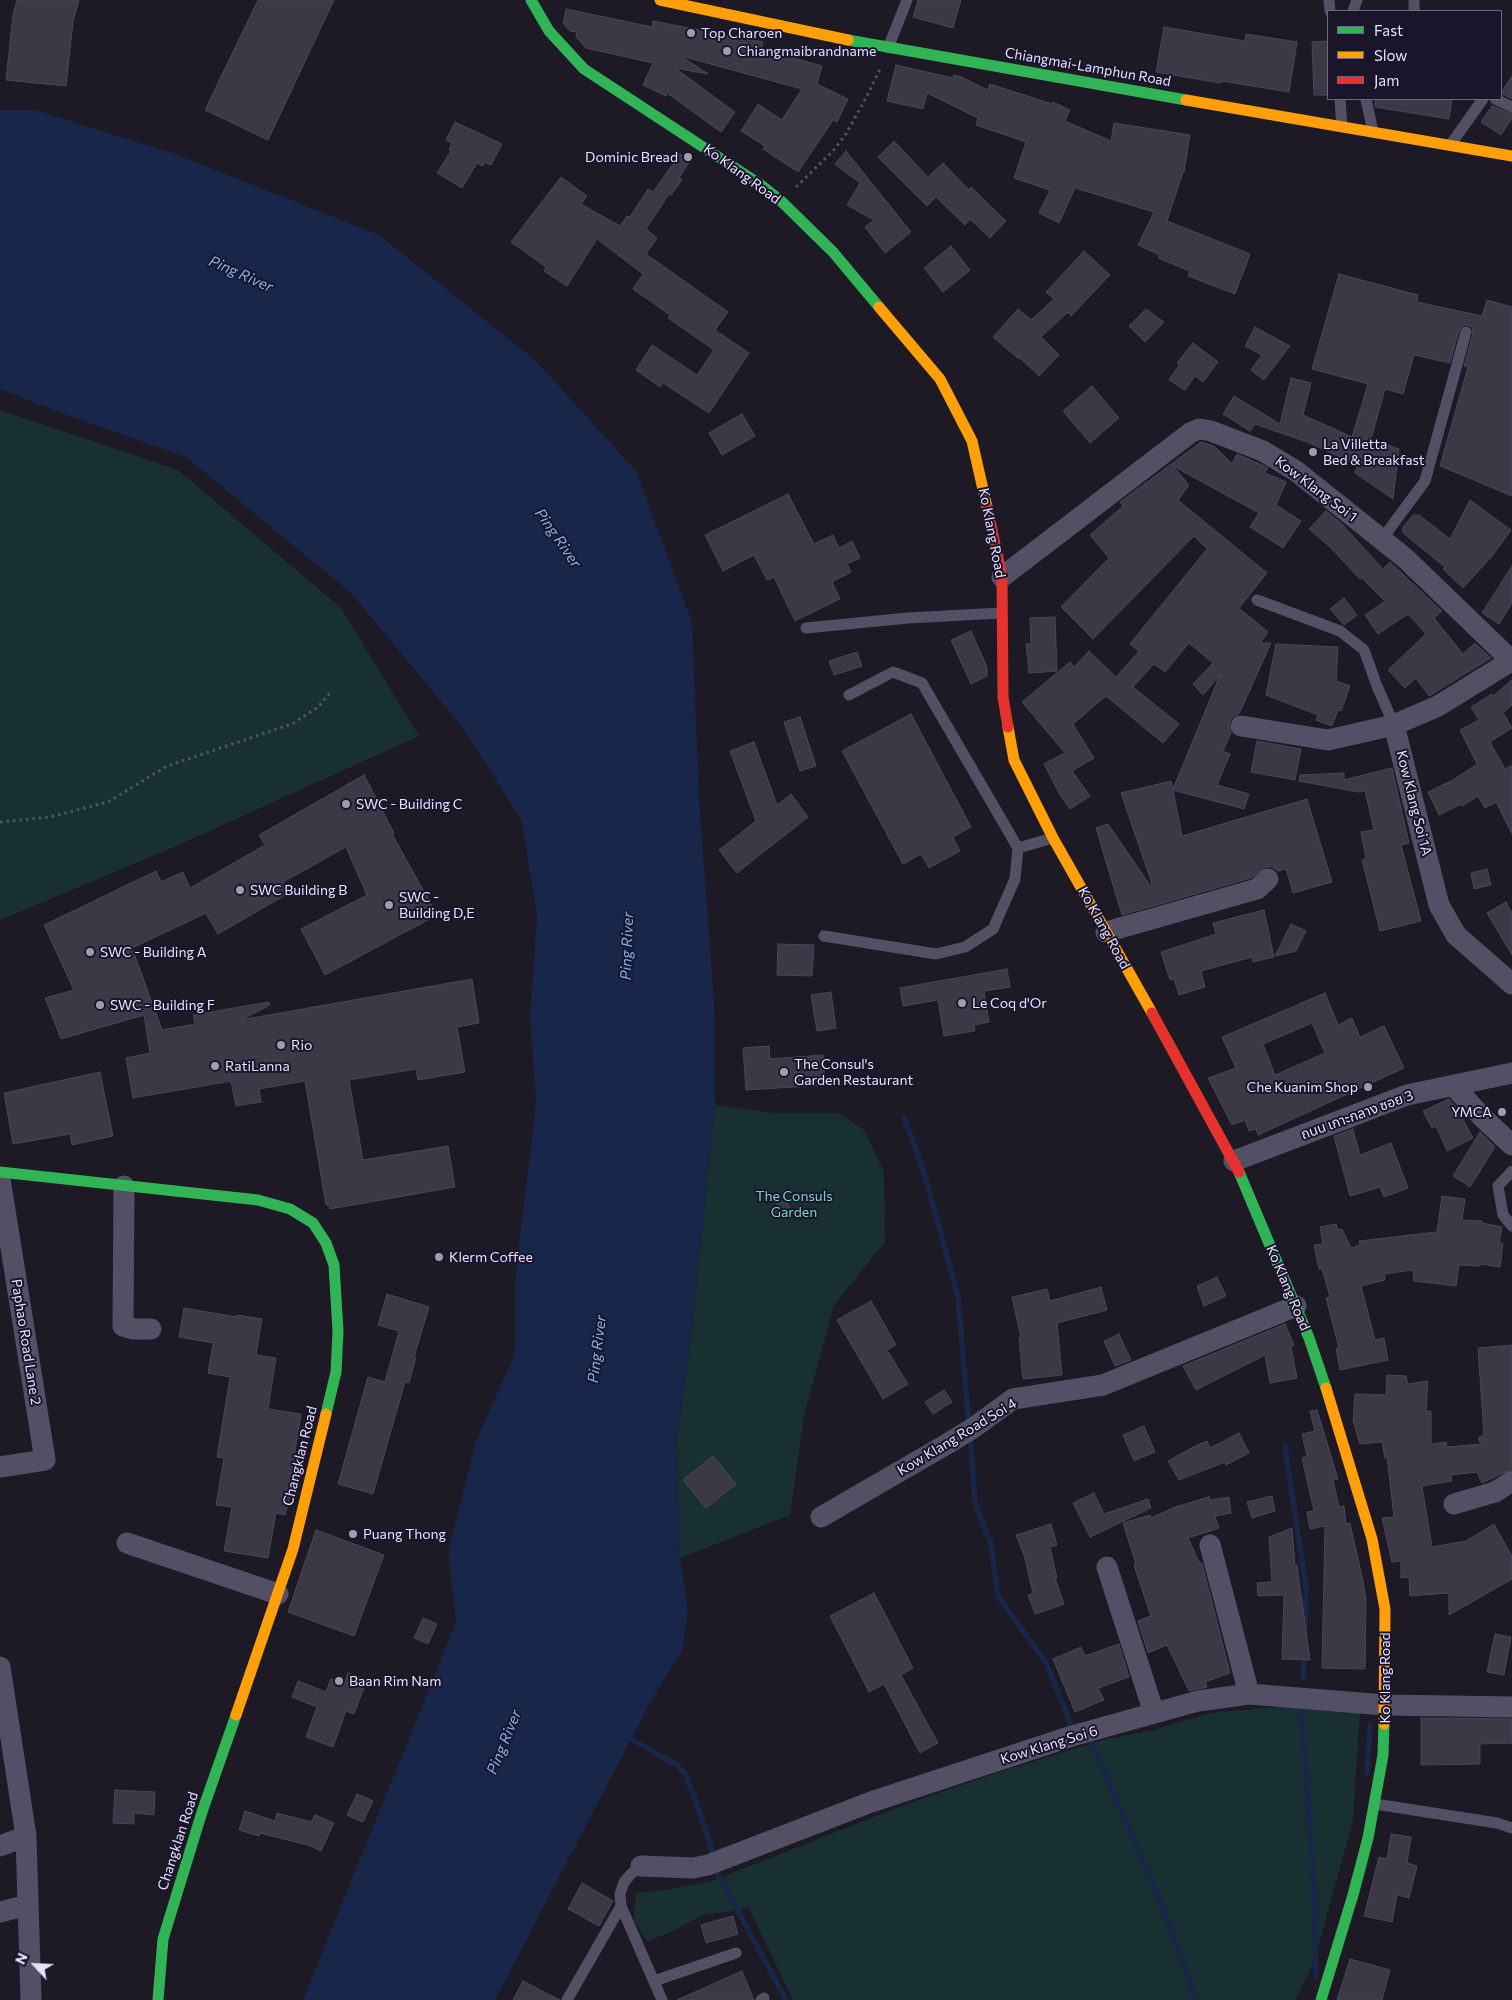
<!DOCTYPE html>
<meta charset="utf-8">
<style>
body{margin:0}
#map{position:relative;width:1512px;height:2000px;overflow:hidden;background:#1d1a26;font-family:Commissioner,sans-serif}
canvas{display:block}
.legend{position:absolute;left:1327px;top:10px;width:175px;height:90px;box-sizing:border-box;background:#1a152b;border:1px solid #6c677f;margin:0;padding:6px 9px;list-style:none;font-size:15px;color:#e6e1fc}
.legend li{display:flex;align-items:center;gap:10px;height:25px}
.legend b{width:25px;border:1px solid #6c677f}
.north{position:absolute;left:10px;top:1940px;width:50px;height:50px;-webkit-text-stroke:4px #1a152b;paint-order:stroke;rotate:295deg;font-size:14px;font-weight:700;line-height:20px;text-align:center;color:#e6e1fc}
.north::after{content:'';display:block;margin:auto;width:18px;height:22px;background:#e6e1fc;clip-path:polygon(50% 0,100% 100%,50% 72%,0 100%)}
</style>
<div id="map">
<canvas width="1512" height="2000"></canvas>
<ul class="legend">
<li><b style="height:6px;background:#30b455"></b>Fast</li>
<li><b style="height:6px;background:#ff9f0a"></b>Slow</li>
<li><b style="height:6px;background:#e5322d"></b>Jam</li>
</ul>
<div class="north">N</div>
</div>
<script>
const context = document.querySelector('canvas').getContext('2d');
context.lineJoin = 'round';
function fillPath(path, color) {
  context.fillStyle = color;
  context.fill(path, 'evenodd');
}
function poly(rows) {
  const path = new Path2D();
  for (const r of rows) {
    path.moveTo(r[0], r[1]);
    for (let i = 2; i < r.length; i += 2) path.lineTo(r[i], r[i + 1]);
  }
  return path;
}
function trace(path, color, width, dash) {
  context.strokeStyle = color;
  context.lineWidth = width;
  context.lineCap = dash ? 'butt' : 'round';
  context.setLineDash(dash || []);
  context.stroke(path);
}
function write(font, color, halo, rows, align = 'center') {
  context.font = font + ' Commissioner,"Noto Sans Thai",sans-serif';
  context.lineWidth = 4;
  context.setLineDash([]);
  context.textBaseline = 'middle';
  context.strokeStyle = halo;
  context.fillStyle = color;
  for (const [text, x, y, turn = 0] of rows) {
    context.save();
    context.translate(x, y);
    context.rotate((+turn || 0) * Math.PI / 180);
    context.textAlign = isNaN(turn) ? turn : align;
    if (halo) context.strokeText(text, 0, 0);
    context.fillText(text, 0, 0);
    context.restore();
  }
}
fillPath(poly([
 [0,410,178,470,341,608,419,736,174,847,0,920],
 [715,1105,773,1113,839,1113,864,1130,884,1172,885,1242,834,1305,804,1416,790,1515,680,1558,676,1446,691,1337],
 [1290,1706,1360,1711,1353,1820,1314,1962,1295,2000,793,2000,749,1908,703,1915,671,1932,647,1941,634,1921,636,1893,664,1890,712,1881,907,1804,1006,1770,1102,1740,1154,1730,1210,1713]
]), '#193032');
fillPath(poly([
 [0,110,35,110,175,154,379,235,536,361,636,471,692,622,699,801,714,1000,715,1105,691,1337,676,1446,680,1558,688,1610,682,1652,653,1697,495,2000,303,2000,456,1622,448,1551,476,1441,515,1353,515,1280,536,1102,530,1016,537,917,522,821,463,728,351,593,186,457,61,413,0,389]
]), '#172649');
trace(poly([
 [904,1117,926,1179,958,1297,969,1426],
 [970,1435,975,1503,991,1544,998,1596,1046,1663,1073,1729],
 [1285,1447,1306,1587,1305,1631],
 [1303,1678,1304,1653],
 [1301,1705,1314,1885,1316,1977],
 [626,1736,677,1765,686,1775,709,1840,718,1874,786,2000],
 [1091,1741,1156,1891,1187,1973,1195,2000],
 [1367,1773,1370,1725]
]), '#172649', 5.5);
const building = poly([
 [17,0,79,0,73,22,66,86,6,80,13,15,17,0],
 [258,0,334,0,268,140,205,110,258,0],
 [918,0,961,0,953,28,913,17,918,0],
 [566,9,652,27,653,21,763,42,761,49,822,66,817,84,848,99,837,122,833,120,798,172,763,149,765,146,741,131,758,104,782,120,802,89,681,56,708,74,675,68,735,112,721,132,667,93,666,96,643,85,653,63,586,48,576,37,577,32,570,31,563,23,566,9],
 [1164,27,1245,41,1246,34,1297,42,1289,92,1221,81,1220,83,1156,72,1164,27],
 [1328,41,1328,95,1314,95,1312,42,1328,41],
 [896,65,953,78,954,75,961,77,988,90,990,84,1052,104,1053,102,1070,110,1065,121,1111,141,1114,123,1190,135,1184,172,1183,172,1167,221,1250,254,1235,294,1188,276,1190,271,1158,258,1160,255,1138,245,1154,212,1075,188,1059,223,1039,213,1050,190,1014,178,1026,142,976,125,978,118,927,93,923,109,887,101,896,65],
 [1512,76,1512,99,1501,93,1512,76],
 [1375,99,1452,99,1449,119,1375,107,1375,99],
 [1492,106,1512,114,1512,118,1501,135,1481,122,1492,106],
 [455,122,502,144,491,165,484,162,483,166,477,163,462,188,437,173,451,151,449,150,452,143,446,140,455,122],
 [894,141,928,177,943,163,969,190,971,187,1006,221,990,238,970,219,965,225,936,197,927,206,878,157,894,141],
 [846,151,911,232,885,253,865,227,874,220,847,205,860,183,835,164,846,151],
 [680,154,690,161,679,178,682,180,671,195,669,194,646,229,657,238,646,254,728,312,715,330,749,353,709,413,663,383,660,387,636,370,652,345,697,375,714,350,668,318,670,315,633,289,643,274,597,239,567,286,544,271,546,267,511,242,561,177,587,196,581,204,620,226,627,216,630,217,648,189,653,192,680,154],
 [951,246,970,270,943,292,924,268,951,246],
 [1084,251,1110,275,1071,316,1068,312,1041,337,1059,355,1039,376,1020,358,1019,359,993,337,1018,309,1031,320,1054,299,1046,292,1084,251],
 [1339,274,1418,295,1417,302,1482,316,1487,300,1512,307,1512,496,1440,466,1468,367,1464,366,1473,334,1472,327,1468,325,1464,325,1459,330,1450,363,1414,355,1403,394,1385,389,1371,439,1399,449,1393,499,1355,473,1358,465,1307,442,1255,424,1250,431,1223,414,1234,396,1280,424,1291,378,1311,383,1303,415,1352,437,1368,384,1312,369,1339,274],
 [1146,309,1164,322,1145,342,1129,326,1146,309],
 [1255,327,1290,346,1264,380,1251,370,1262,355,1245,346,1255,327],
 [1193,343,1218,362,1203,382,1195,376,1185,390,1169,380,1179,365,1177,363,1193,343],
 [1092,386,1119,418,1090,443,1063,411,1092,386],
 [742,414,755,436,722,455,709,433,742,414],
 [1201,442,1214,446,1232,464,1237,454,1262,465,1268,468,1265,473,1286,482,1276,505,1301,521,1283,548,1250,527,1259,513,1173,466,1189,485,1178,500,1267,573,1239,608,1268,632,1260,643,1271,643,1239,714,1232,718,1229,724,1231,733,1223,751,1230,754,1217,785,1249,794,1244,809,1173,790,1182,836,1307,799,1332,882,1293,893,1286,869,1278,871,1272,867,1266,867,1251,878,1122,915,1096,828,1108,824,1150,885,1152,884,1121,793,1171,781,1173,789,1220,675,1203,695,1193,684,1213,663,1189,643,1165,672,1154,664,1133,687,1179,724,1163,743,1106,696,1073,724,1094,758,1072,771,1090,796,1070,809,1060,795,1044,764,1065,753,1022,702,1070,662,1074,667,1089,651,1116,677,1139,651,1130,644,1207,549,1194,536,1093,639,1061,607,1109,558,1090,535,1123,506,1120,502,1201,442],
 [788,494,814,544,833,535,839,548,852,541,860,558,847,564,851,572,832,582,840,599,795,621,774,577,767,580,754,555,723,571,705,535,788,494],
 [1470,500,1511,530,1493,555,1463,588,1443,569,1445,567,1403,533,1403,527,1413,515,1419,515,1450,539,1470,500],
 [1326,511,1340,522,1383,569,1390,562,1442,611,1434,618,1463,654,1475,643,1491,658,1429,696,1416,678,1405,688,1388,670,1426,634,1408,614,1378,634,1365,615,1385,601,1362,578,1360,579,1330,547,1309,529,1326,511],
 [1512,566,1512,603,1499,624,1482,613,1512,566],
 [1344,598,1357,615,1344,625,1330,609,1344,598],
 [1055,617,1057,671,1029,673,1026,644,1031,644,1030,618,1055,617],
 [971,631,987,667,987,676,971,684,951,640,971,631],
 [1276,644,1338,647,1336,681,1350,686,1341,711,1338,710,1332,726,1316,720,1318,715,1266,695,1276,644],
 [857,652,862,666,834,675,829,661,857,652],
 [1512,680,1512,705,1503,713,1512,728,1490,742,1505,769,1512,765,1512,834,1496,802,1485,808,1478,796,1462,806,1461,804,1439,815,1428,792,1453,780,1477,764,1460,730,1479,720,1471,707,1492,694,1493,696,1512,680],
 [911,714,971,827,953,837,960,851,929,868,921,854,903,864,842,751,911,714],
 [800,717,816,766,800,771,784,722,800,717],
 [1257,741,1301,749,1295,780,1251,772,1257,741],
 [754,742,777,805,791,794,808,817,737,873,719,850,756,821,730,751,754,742],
 [1392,768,1409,843,1401,845,1421,921,1380,931,1362,860,1366,859,1361,832,1374,830,1365,791,1358,792,1299,781,1300,775,1344,773,1344,780,1392,768],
 [364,775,394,833,392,834,437,915,325,975,301,929,367,895,346,847,283,882,289,893,218,934,206,913,132,948,162,1030,195,1024,193,1015,269,1002,270,1005,241,1020,472,979,479,1023,457,1027,465,1072,418,1080,416,1069,349,1080,363,1160,448,1146,455,1187,330,1209,329,1205,326,1205,305,1081,259,1089,261,1102,236,1106,231,1081,133,1098,126,1058,150,1053,144,1015,61,1039,45,998,74,990,44,925,156,871,161,882,183,872,190,888,265,845,259,835,364,775],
 [1487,869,1491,885,1474,889,1471,873,1487,869],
 [1506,902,1512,913,1512,955,1487,913,1506,902],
 [1264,910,1274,957,1253,962,1252,957,1201,971,1205,987,1179,995,1174,979,1170,980,1161,952,1216,934,1213,923,1264,910],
 [1291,924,1306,931,1296,951,1275,956,1291,924],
 [778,944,814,945,812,976,777,975,778,944],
 [1007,969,1010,987,984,991,989,1022,974,1025,975,1031,944,1036,938,1000,903,1006,900,988,1007,969],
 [831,992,836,1028,817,1031,811,995,831,992],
 [1325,993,1338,1025,1352,1018,1360,1037,1384,1026,1404,1068,1258,1135,1256,1129,1249,1131,1245,1120,1232,1125,1208,1078,1236,1068,1222,1037,1325,993],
 [1312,1023,1325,1053,1275,1075,1263,1044,1312,1023],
 [769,1046,770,1059,823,1055,825,1085,746,1090,743,1048,769,1046],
 [100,1072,113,1136,72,1145,70,1134,13,1144,4,1093,100,1072],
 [1449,1099,1457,1108,1473,1138,1447,1151,1436,1126,1432,1128,1423,1111,1449,1099],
 [1353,1129,1360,1155,1391,1143,1408,1188,1384,1197,1380,1187,1350,1196,1334,1136,1353,1129],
 [1480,1132,1495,1147,1470,1187,1453,1176,1480,1132],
 [1442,1196,1465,1199,1462,1220,1482,1221,1482,1223,1502,1227,1499,1243,1503,1243,1500,1267,1480,1264,1480,1266,1459,1265,1456,1286,1414,1281,1413,1270,1384,1274,1385,1280,1361,1286,1375,1340,1384,1338,1388,1360,1340,1370,1336,1348,1339,1348,1326,1298,1330,1297,1322,1269,1319,1269,1314,1245,1323,1244,1320,1227,1336,1224,1338,1230,1342,1229,1351,1248,1360,1245,1359,1241,1437,1232,1442,1196],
 [780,1202,787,1203,791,1210,786,1218,777,1217,773,1208,780,1202],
 [1217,1277,1226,1296,1204,1306,1197,1286,1217,1277],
 [1101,1287,1107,1310,1057,1323,1062,1375,1023,1379,1019,1338,1021,1338,1012,1297,1047,1289,1050,1301,1101,1287],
 [387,1294,429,1307,414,1357,416,1357,409,1383,405,1382,373,1494,338,1484,368,1377,385,1382,399,1331,378,1325,387,1294],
 [871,1301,896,1345,887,1350,908,1384,883,1399,837,1320,871,1301],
 [184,1308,237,1317,237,1315,262,1319,256,1355,276,1358,268,1409,301,1414,289,1488,292,1488,285,1515,276,1513,268,1558,224,1551,232,1507,216,1505,224,1458,217,1457,230,1377,208,1373,213,1343,179,1337,184,1308],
 [1285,1324,1294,1345,1291,1347,1297,1378,1270,1383,1265,1355,1196,1390,1183,1366,1285,1324],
 [1119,1334,1131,1360,1115,1366,1104,1341,1119,1334],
 [1512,1345,1512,1469,1482,1483,1477,1472,1451,1475,1452,1481,1422,1486,1432,1547,1466,1541,1494,1524,1512,1556,1512,1579,1449,1615,1449,1593,1410,1596,1409,1577,1401,1578,1401,1561,1392,1562,1382,1518,1394,1517,1387,1457,1385,1458,1382,1442,1360,1444,1353,1420,1355,1394,1386,1395,1387,1375,1406,1376,1408,1384,1428,1381,1426,1411,1431,1411,1431,1444,1446,1442,1447,1447,1481,1444,1478,1438,1484,1435,1478,1348,1512,1345],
 [944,1390,952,1402,933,1414,925,1402,944,1390],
 [1317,1410,1338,1479,1333,1480,1339,1507,1344,1506,1346,1524,1350,1523,1363,1581,1366,1601,1365,1669,1322,1668,1325,1526,1310,1529,1307,1512,1314,1511,1302,1458,1307,1456,1302,1434,1315,1431,1310,1411,1317,1410],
 [1144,1426,1155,1452,1134,1461,1123,1435,1144,1426],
 [1239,1433,1249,1453,1226,1465,1225,1462,1179,1480,1168,1461,1197,1445,1207,1441,1210,1448,1239,1433],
 [713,1456,736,1484,706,1508,683,1480,713,1456],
 [1094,1493,1104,1514,1148,1499,1151,1508,1090,1537,1073,1503,1094,1493],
 [1272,1496,1275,1511,1252,1518,1247,1502,1272,1496],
 [1209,1497,1210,1500,1229,1497,1231,1513,1215,1516,1219,1528,1188,1538,1200,1564,1202,1563,1230,1673,1205,1682,1207,1687,1189,1691,1167,1645,1148,1653,1138,1621,1151,1616,1134,1565,1136,1564,1123,1523,1150,1515,1151,1518,1175,1507,1209,1497],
 [1051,1524,1057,1545,1050,1547,1057,1578,1055,1578,1064,1604,1035,1614,1028,1595,1033,1593,1024,1555,1016,1535,1051,1524],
 [1292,1528,1295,1565,1297,1565,1310,1660,1282,1659,1284,1595,1258,1596,1257,1583,1272,1582,1269,1537,1292,1528],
 [316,1530,384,1555,354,1636,288,1612,316,1530],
 [874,1593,913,1668,901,1675,938,1743,920,1753,884,1684,869,1692,830,1616,874,1593],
 [423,1618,437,1624,428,1644,414,1638,423,1618],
 [1495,1634,1511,1637,1504,1675,1487,1672,1495,1634],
 [1119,1644,1129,1677,1098,1688,1104,1700,1075,1712,1053,1659,1081,1647,1085,1656,1119,1644],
 [348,1673,367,1680,354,1714,346,1711,333,1747,306,1737,317,1707,292,1697,298,1681,326,1692,331,1679,344,1684,348,1673],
 [1421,1718,1512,1719,1512,1743,1480,1744,1480,1764,1421,1765,1421,1718],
 [115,1790,155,1792,154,1815,134,1813,134,1824,113,1823,115,1790],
 [357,1794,373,1801,363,1822,347,1815,357,1794],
 [245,1811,275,1821,277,1813,311,1822,315,1815,334,1823,321,1851,308,1845,260,1833,259,1836,239,1830,245,1811],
 [1391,1834,1411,1837,1407,1863,1417,1866,1409,1898,1397,1895,1392,1922,1364,1916,1379,1857,1387,1859,1391,1834],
 [582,1883,613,1901,599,1926,568,1909,582,1883],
 [733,1916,738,1934,706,1943,701,1925,733,1916],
 [1350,1959,1390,1970,1382,2000,1337,2000,1350,1959],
 [742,1971,754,2000,677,2000,742,1971],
 [523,1981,560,2000,513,2000,523,1981]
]);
fillPath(building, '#3c3947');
trace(building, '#4a4558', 1);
trace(poly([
 [796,187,833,151,846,134,868,94,880,69],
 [0,822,50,817,108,802,167,766,292,724,318,707,330,693]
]), '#4d5764', 3, [2.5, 4]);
trace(poly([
 [1329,0,1330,11],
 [1353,11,1357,0],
 [1414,11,1414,0],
 [888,48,907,0],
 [1340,99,1342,127],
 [1366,99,1373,132],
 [1495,99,1512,107],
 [1451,144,1483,99],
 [1382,539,1425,481,1466,332],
 [1257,600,1340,631,1364,650,1377,686,1394,725],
 [806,628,908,618,1001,613],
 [849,695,893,672,922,683,1018,848,1053,838],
 [824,936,936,954,965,947,993,929,1015,879,1018,848],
 [1512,1171,1498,1186,1503,1215,1512,1226],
 [1375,1804,1497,1823,1512,1828],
 [641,1866,632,1873,624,1882,620,1894,621,1906,662,2000],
 [654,1981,736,1953],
 [567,2000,621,1906],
 [761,2000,764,1998]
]), '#535065', 11);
trace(poly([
 [1002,577,1190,433,1199,429,1211,431,1263,451,1296,471,1405,558,1512,661],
 [1394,725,1439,905,1456,935,1512,984],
 [1241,726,1328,740,1394,725,1438,706,1511,661],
 [1106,932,1257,889,1268,879],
 [1453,1085,1482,1117,1512,1145],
 [1234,1161,1407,1095,1512,1073],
 [0,1179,45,1460,0,1467],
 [124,1186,123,1326,134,1329,151,1329],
 [1454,1504,1495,1492,1512,1481],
 [821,1517,947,1444,973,1428,1013,1399,1103,1385,1296,1306],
 [127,1543,278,1594],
 [1210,1545,1249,1694],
 [1107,1567,1154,1713],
 [0,1667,26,1836,31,2000],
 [0,1846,26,1836],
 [641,1866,693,1868,708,1865,871,1802,1072,1736,1198,1701,1249,1694,1385,1705,1512,1707],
 [0,1912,28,1905]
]), '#535065', 21);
trace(poly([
 [531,0,549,31,584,69,761,185,781,201,833,252,879,307],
 [848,40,1186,100],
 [0,1172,258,1200,290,1209,313,1223,326,1243,334,1265,338,1331,336,1372,326,1414],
 [1239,1172,1309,1338,1326,1388],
 [158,2000,163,1939,202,1812,236,1715],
 [1321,2000,1353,1895,1368,1838,1383,1755,1384,1724]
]), '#30b455', 11);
trace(poly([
 [660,0,848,40],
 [1186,100,1512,156],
 [879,307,940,379,972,441,987,507],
 [1008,727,1014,760,1053,838,1152,1013],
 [1326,1388,1372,1539,1385,1609,1384,1724],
 [236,1715,293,1549,326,1414]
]), '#ff9f0a', 11);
trace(poly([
 [987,507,1002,577,1003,697,1008,727],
 [1152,1013,1239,1172]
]), '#e5322d', 11);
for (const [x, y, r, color] of [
 [691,33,5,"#a09bb1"],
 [727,51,5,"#a09bb1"],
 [688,157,5,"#a09bb1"],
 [1313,452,5,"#a09bb1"],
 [346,804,5,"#a09bb1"],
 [240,890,5,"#a09bb1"],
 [389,905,5,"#a09bb1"],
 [90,952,5,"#a09bb1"],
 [962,1003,5,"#a09bb1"],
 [100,1005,5,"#a09bb1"],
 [281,1045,5,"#a09bb1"],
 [215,1066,5,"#a09bb1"],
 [784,1072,5,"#a09bb1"],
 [1368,1087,5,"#a09bb1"],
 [1502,1112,5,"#a09bb1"],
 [439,1257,5,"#a09bb1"],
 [353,1534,5,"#a09bb1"],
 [339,1681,5,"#a09bb1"]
]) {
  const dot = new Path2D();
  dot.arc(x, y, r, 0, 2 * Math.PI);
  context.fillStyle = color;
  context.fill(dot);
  trace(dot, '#1a152b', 2);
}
write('14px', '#e6e1fc', '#1a152b', [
 ["Top Charoen",701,33],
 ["Chiangmaibrandname",737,51],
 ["Dominic Bread",678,157,"right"],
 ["La Villetta",1323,444],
 ["Bed & Breakfast",1323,460],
 ["SWC - Building C",356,804],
 ["SWC Building B",250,890],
 ["SWC -",399,897],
 ["Building D,E",399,913],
 ["SWC - Building A",100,952],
 ["Le Coq d'Or",972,1003],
 ["SWC - Building F",110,1005],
 ["Rio",291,1045],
 ["The Consul's",794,1064],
 ["Garden Restaurant",794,1080],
 ["RatiLanna",225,1066],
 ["Che Kuanim Shop",1358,1087,"right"],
 ["YMCA",1492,1112,"right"],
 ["Klerm Coffee",449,1257],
 ["Puang Thong",363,1534],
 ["Baan Rim Nam",349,1681]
], 'left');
write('14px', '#e6e1fc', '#1a152b', [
 ["Chiangmai-Lamphun Road",1088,67,10],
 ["Ko Klang Road",742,174,36],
 ["Kow Klang Soi 1",1316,489,37],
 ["Ko Klang Road",992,533,79],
 ["Kow Klang Soi 1A",1414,803,76],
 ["Ko Klang Road",1104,928,61],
 ["ถนน เกาะกลาง ซอย 3",1357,1115,-20],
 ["Ko Klang Road",1288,1288,67],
 ["Paphao Road Lane 2",26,1342,81],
 ["Kow Klang Road Soi 4",957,1437,-31],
 ["Changklan Road",300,1456,-76],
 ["Ko Klang Road",1385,1678,-90],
 ["Kow Klang Soi 6",1049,1745,-17],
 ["Changklan Road",178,1841,-72]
]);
write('14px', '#73d6c4', '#1a152b', [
 ["The Consuls",794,1196],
 ["Garden",794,1212]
]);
write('italic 15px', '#7ab2f1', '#1a152b', [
 ["Ping River",241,274,24],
 ["Ping River",558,538,55],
 ["Ping River",627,946,-88],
 ["Ping River",597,1349,-83],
 ["Ping River",504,1742,-68]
]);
</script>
